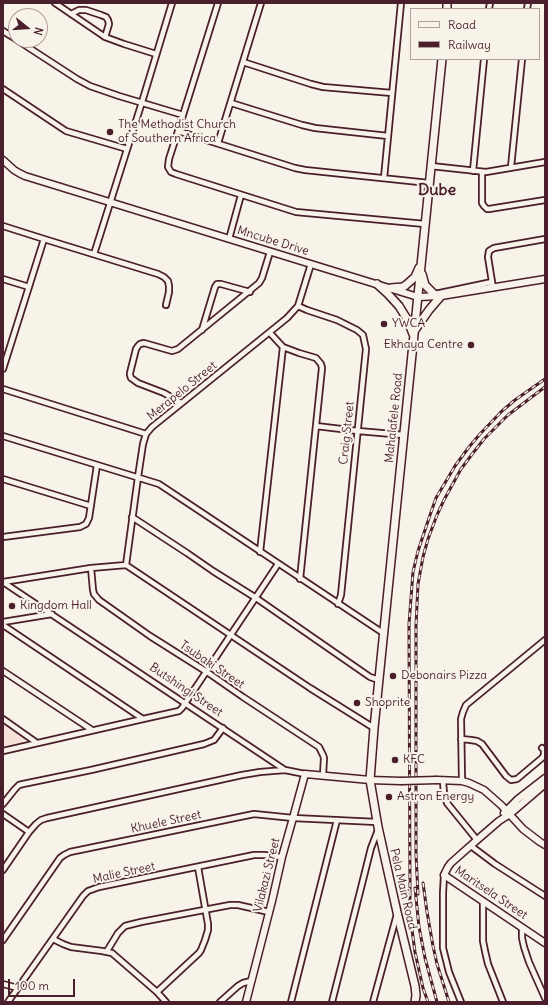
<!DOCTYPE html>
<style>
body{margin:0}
#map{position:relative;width:548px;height:1005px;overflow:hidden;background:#f7f3e8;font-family:Delius,sans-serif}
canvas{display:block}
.frame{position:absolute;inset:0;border:4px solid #4a1f2b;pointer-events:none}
.legend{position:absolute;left:410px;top:8px;width:130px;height:52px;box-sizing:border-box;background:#f7f3e8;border:1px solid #b29e9c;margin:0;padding:5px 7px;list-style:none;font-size:12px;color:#4a1f2b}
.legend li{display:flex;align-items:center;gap:8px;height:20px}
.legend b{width:20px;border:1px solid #b29e9c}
.north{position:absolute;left:8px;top:8px;width:40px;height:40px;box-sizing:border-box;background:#f7f3e8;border:1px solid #b29e9c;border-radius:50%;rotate:107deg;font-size:11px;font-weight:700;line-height:16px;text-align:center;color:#4a1f2b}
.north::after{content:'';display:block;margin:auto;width:14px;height:18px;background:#4a1f2b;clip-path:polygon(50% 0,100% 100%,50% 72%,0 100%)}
.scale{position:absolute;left:8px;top:979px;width:67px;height:18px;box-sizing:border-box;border:2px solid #4a1f2b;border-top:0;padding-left:5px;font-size:12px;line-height:14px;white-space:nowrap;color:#4a1f2b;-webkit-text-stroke:3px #f7f3e8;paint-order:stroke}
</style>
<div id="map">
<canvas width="548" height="1005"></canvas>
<div class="frame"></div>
<ul class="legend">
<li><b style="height:5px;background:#f7f3e8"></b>Road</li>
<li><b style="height:5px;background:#4a1f2b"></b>Railway</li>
</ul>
<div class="north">N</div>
<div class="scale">100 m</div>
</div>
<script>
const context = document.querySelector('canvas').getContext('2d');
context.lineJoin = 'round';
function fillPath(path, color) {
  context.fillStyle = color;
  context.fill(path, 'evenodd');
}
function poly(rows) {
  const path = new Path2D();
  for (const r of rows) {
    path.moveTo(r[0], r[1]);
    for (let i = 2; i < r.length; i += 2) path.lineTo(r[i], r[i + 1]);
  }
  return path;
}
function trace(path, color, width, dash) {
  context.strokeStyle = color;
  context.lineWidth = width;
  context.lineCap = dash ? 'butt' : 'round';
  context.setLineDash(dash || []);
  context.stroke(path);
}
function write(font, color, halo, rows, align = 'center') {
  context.font = font + ' Delius,sans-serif';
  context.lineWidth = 4;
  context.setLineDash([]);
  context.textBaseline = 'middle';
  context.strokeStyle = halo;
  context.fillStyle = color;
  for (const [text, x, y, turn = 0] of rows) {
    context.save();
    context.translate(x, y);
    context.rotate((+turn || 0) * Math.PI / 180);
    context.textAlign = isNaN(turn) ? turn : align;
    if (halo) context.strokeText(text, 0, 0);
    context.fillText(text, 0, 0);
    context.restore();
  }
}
fillPath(poly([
 [3,723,24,737,23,742,3,746]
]), '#f7e2d9');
const minor = poly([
 [55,3,105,37,124,44,156,54],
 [218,3,178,131,169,159,168,167,171,172,176,174,296,212,425,224],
 [489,9,490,3],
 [527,9,528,3],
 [71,14,79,10,86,10,101,15,106,17,108,20,109,24,105,37],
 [3,31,16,39],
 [17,40,77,79,90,86,119,96,183,115],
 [243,62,311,84,323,87,392,93],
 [3,89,66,131,127,149],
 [231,103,302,125,315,128,388,136],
 [178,131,295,168,305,170,429,183],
 [218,143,261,3],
 [431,166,486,172,545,162],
 [511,167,522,59],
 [473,171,484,59],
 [482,172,482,203,484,206,487,209,489,209,545,200],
 [384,178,401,3],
 [3,226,44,239,158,274,164,277,168,281,169,286,169,292,166,305],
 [229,239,241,195],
 [94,254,142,102,172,3],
 [3,279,29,287],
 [493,288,488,257,489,251,494,248,545,239],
 [435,294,492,282],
 [298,306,307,310,337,320,357,330,363,335,366,349,341,595,338,604],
 [202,330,215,287,217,284,221,284,250,292],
 [270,333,283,347,299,353,316,358,321,364,322,368,300,579],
 [3,369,44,239],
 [3,389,146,434],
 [181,403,164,393,138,383,131,378,130,375,130,373,136,349,138,346,140,344,144,343,172,351,178,349,259,283,262,278,270,252],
 [316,426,358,431,404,435],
 [3,436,159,484,383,633],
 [3,479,91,506],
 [132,517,187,553,213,571,256,598,370,677,379,680],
 [3,537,80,527,86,524,89,518,97,465],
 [260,552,283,347],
 [126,565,138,477,143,444,146,434,152,427,287,318,298,306,311,264],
 [126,565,310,688,374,728],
 [91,568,93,590,94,594,99,600,150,636,207,672,243,697,319,747,323,755,324,758,323,775],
 [3,582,285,770,305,774],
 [3,582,91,568,126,565],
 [3,622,52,614],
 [3,625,143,719],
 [3,671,92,730],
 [3,719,37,743],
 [461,739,471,740,477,741,482,744,506,776,511,780,517,779,542,758,544,755],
 [542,748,544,750,544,755],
 [3,751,143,719,179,711,182,708,278,564],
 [443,781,444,794,447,803,477,840],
 [462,781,461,719,463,712,466,705,545,640],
 [3,804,15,789,19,785,23,784,91,770,204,744,214,740,223,728],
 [3,814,29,832],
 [471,846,495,864,545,896],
 [3,870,29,832,36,824,41,820,47,818,242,775,260,772,285,770],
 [444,875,443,893,443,948,449,972,461,1002],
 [483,901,483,941,485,951,488,964,503,1002],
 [522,928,522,938,524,947,529,962,545,998],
 [53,939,63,944,71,947,102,951,112,953,157,992,166,1002],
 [3,940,60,858,64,855,70,852,254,814,293,818,377,822],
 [107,951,118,933,125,926,141,922,230,905,238,905,269,912],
 [3,984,18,988],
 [157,992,199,953,201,950,205,940,208,930,208,924,198,867],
 [8,1002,83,896,88,891,99,887,254,855,264,855,282,857],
 [220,1002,238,986,243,983,251,981],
 [291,1002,337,820],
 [332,1002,362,884,371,848,378,830],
 [373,1002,397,914]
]);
const tertiary = poly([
 [3,160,14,170,19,173,25,176,418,297,441,296,545,279],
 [437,780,462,781,469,783,484,790,501,805,523,829,540,842,545,845],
 [545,784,510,814,499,821,477,840,451,863,448,867,444,875,545,943],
 [504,813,518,799,545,778],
 [246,1002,272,901,282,857,293,818,305,774,370,780,401,781]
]);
const secondary = poly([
 [447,9,447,3],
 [377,284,388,294,399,306,407,319,413,334],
 [391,288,403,287,406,285,415,277,419,268],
 [415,330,429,310,441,296,434,294,425,285,422,274],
 [415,1002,416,995,415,986,397,912,378,827,370,780,374,728,442,59]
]);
trace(minor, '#4a1f2b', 8);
trace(tertiary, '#4a1f2b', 9);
trace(secondary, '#4a1f2b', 10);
trace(minor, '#f7f3e8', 4.5);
trace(tertiary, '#f7f3e8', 6);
trace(secondary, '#f7f3e8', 7);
const rail = poly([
 [423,883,427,912,433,946,437,964,449,1002],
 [415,888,419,927,425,958,437,1002],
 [418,894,416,855,416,625,418,584,423,557,428,539,437,515,444,500,461,469,473,453,484,439,508,415,545,387],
 [428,1002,423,988,415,952,410,915,410,895,409,624,413,572,418,551,429,518,436,498,455,466,469,447,480,434,502,411,515,400,545,379]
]);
trace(rail, '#4a1f2b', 3);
trace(rail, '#f7f3e8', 1.5, [4.5]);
const tertiaryBridge = poly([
 [401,781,437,780]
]);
trace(tertiaryBridge, '#4a1f2b', 9, []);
trace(tertiaryBridge, '#f7f3e8', 6);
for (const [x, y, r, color] of [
 [110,132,4,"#4a1f2b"],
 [384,324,4,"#4a1f2b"],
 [471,345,4,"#4a1f2b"],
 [12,606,4,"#4a1f2b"],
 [393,676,4,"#4a1f2b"],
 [357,703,4,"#4a1f2b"],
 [395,760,4,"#4a1f2b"],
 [389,797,4,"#4a1f2b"]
]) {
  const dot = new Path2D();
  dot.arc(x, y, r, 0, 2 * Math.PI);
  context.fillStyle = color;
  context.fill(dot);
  trace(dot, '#f7f3e8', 1.5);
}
write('12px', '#4a1f2b', '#f7f3e8', [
 ["The Methodist Church",118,125],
 ["of Southern Africa",118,139],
 ["YWCA",392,324],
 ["Ekhaya Centre",463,345,"right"],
 ["Kingdom Hall",20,606],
 ["Debonairs Pizza",401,676],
 ["Shoprite",365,703],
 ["KFC",403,760],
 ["Astron Energy",397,797]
], 'left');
write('12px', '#4a1f2b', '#f7f3e8', [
 ["Mncube Drive",273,241,17],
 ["Merapelo Street",182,391,-39],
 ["Mahalafele Road",394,418,-84],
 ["Craig Street",347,433,-84],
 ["Tsubaki Street",212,665,34],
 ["Butshingi Street",186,690,34],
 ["Khuele Street",166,822,-12],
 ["Malie Street",124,873,-12],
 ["Vilakazi Street",267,875,-76],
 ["Pela Main Road",403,889,77],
 ["Maritsela Street",491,893,34]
]);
write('bold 16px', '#4a1f2b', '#f7f3e8', [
 ["Dube",437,190]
]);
</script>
